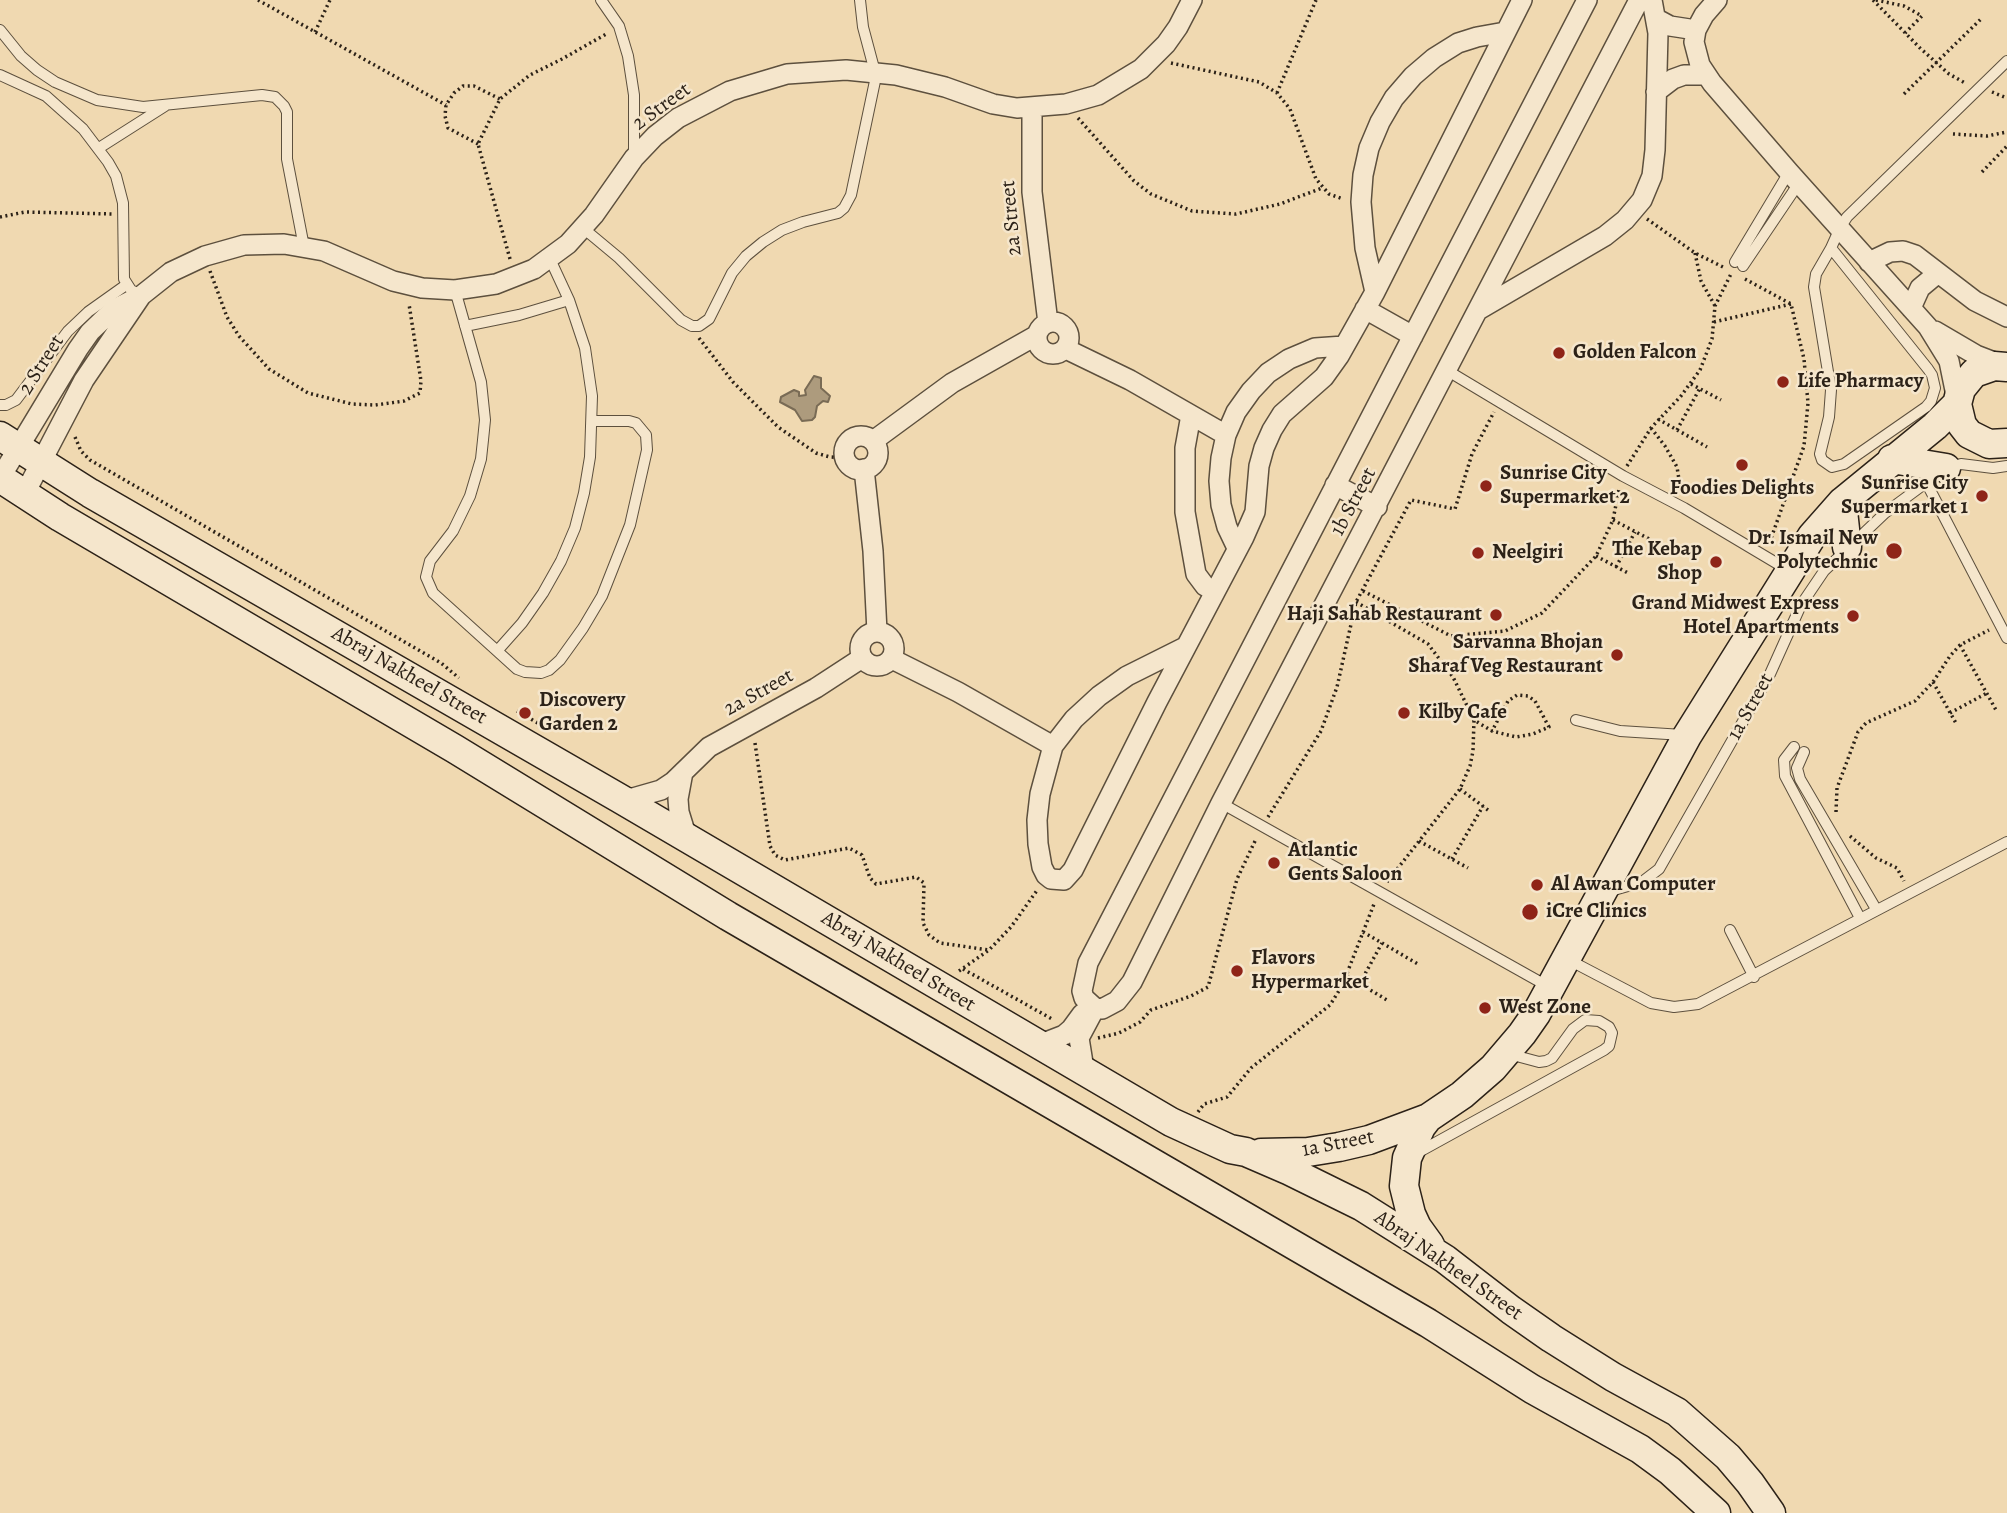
<!DOCTYPE html>
<style>
body{margin:0}
canvas{display:block;background:#f0d9b1}
</style>
<canvas width="2007" height="1513"></canvas>
<script>
const context = document.querySelector('canvas').getContext('2d');
context.lineJoin = 'round';
function fillPath(path, color) {
  context.fillStyle = color;
  context.fill(path, 'evenodd');
}
function poly(rows) {
  const path = new Path2D();
  for (const r of rows) {
    if (r.length === 3) {
      path.moveTo(r[0] + r[2], r[1]);
      path.arc(r[0], r[1], r[2], 0, 2 * Math.PI);
      continue;
    }
    path.moveTo(r[0], r[1]);
    for (let i = 2; i < r.length; i += 2) path.lineTo(r[i], r[i + 1]);
  }
  return path;
}
function trace(path, color, width, dash) {
  context.strokeStyle = color;
  context.lineWidth = width;
  context.lineCap = dash ? 'butt' : 'round';
  context.setLineDash(dash || []);
  context.stroke(path);
}
function write(font, color, halo, rows, align = 'center') {
  context.font = font + ' Alegreya,serif';
  context.lineWidth = 5;
  context.setLineDash([]);
  context.textBaseline = 'middle';
  context.strokeStyle = halo;
  context.fillStyle = color;
  for (const [text, x, y, turn = 0] of rows) {
    context.save();
    context.translate(x, y);
    context.rotate((+turn || 0) * Math.PI / 180);
    context.textAlign = isNaN(turn) ? turn : align;
    if (halo) context.strokeText(text, 0, 0);
    context.fillText(text, 0, 0);
    context.restore();
  }
}
const water = poly([
 [814,376,821,378,821,388,830,396,828,402,823,401,817,406,815,417,812,420,802,421,795,410,780,402,781,397,794,390,799,392,799,396,806,395,805,390,814,376]
]);
fillPath(water, '#ad9b7d');
trace(water, '#796b55', 2);
const lane = poly([
 [601,0,619,26,628,56,634,95,634,156],
 [0,30,21,56,37,70,55,82,97,100,143,107,262,95,275,97,284,106,287,112,287,159,304,247],
 [0,75,46,96,83,129,108,162,116,176,123,203,124,279,131,290,141,295],
 [99,148,165,106],
 [583,228,619,258,681,320,692,326,699,326,709,319,732,273,746,256,763,242,782,230,803,222,838,213,844,208,851,195,875,81,875,72,863,27,860,0],
 [1831,248,1928,369,1932,375,1935,388,1931,401,1926,407,1844,464,1832,467,1822,460,1820,454,1829,417,1831,390,1814,287,1816,274,1831,248],
 [1831,248,1840,228,1847,217,2007,61],
 [1735,262,1789,172],
 [1743,266,1799,183],
 [455,290,481,382,485,420,483,440,481,459,470,496,453,531,430,561,426,577,433,593,517,669,525,672,541,673,549,670,560,660,583,628,602,596,630,525,647,450,646,435,636,423,629,421,593,421],
 [465,326,519,315,569,300],
 [1448,371,1623,476,1684,508,1788,570],
 [0,405,6,405,16,400,68,331,88,312,126,285],
 [1926,482,2007,638],
 [498,650,522,623,543,593,561,561,575,528,584,493,590,457,592,396,585,348,569,300,550,259],
 [1576,720,1620,731,1683,735],
 [1794,747,1784,760,1785,776,1860,918],
 [1804,752,1797,768,1800,779,1876,909],
 [1221,803,1549,987],
 [1607,892,1642,882,1659,869,1770,674,1801,605,1824,571,1885,513,1946,468,1961,464,1993,468,2007,466],
 [1730,930,1754,977],
 [1569,960,1651,1003,1674,1007,1698,1004,2007,842],
 [1417,1153,1604,1050,1609,1046,1612,1033,1609,1027,1599,1021,1585,1020,1573,1029,1552,1058,1546,1061,1539,1062,1509,1054]
]);
const street = poly([
 [1587,0,1088,963,1082,991,1084,998,1095,1008,1102,1009,1117,1001,1132,982,1221,803,1639,0],
 [1717,0,1704,15,1696,30,1694,42,1700,65,1712,83,1789,172,1928,327,1949,361,1957,400],
 [1657,19,1670,26,1696,30],
 [1656,92,1673,79,1684,75,1706,75],
 [1032,108,1032,192,1048,323],
 [1869,262,1890,252,1903,251,1915,255,1975,301,2007,317],
 [1375,292,1365,248,1361,202,1363,175,1369,148,1380,122,1394,98,1413,76,1434,58,1458,43,1477,37,1505,32],
 [1911,308,1920,288,1938,273],
 [1365,309,1413,336],
 [1480,309,1605,236,1625,220,1642,200,1652,176,1655,150,1658,33,1652,0],
 [1053,338,16],
 [1935,331,1976,355,2002,365],
 [1066,349,1130,380,1226,435],
 [1191,415,1185,448,1185,512,1196,574,1205,586,1214,591],
 [861,453,17],
 [873,441,952,383,1037,335],
 [864,469,873,551,877,632],
 [0,478,78,349,90,332,113,310,142,295,171,272,205,256,244,245,284,244,324,251,393,281,422,288,455,290,496,284,534,269,568,244,594,215,634,158,655,136,678,118,730,91,787,74,846,70,896,75,945,87,993,104,1017,108,1066,104,1098,95,1141,69,1166,44,1178,27,1192,0],
 [1335,485,1377,507],
 [25,493,84,380,141,296],
 [1237,548,1227,527,1221,505,1219,481,1221,458,1226,435,1236,412,1251,391,1268,373,1289,359,1315,348,1344,346],
 [877,649,17],
 [1185,647,1127,676,1099,696,1074,719,1053,746,1040,794,1037,820,1038,844,1042,867,1046,875,1051,879,1064,880,1073,870,1157,702,1244,537,1255,512,1259,466,1264,448,1272,430,1282,414,1324,377,1339,356,1375,292,1522,0],
 [892,659,958,692,1053,746],
 [683,772,678,799,679,812,687,838],
 [619,798,633,798,661,790,673,782,709,747,816,688,862,658],
 [1038,1045,1064,1035,1071,1029,1082,1014],
 [1089,1075,1083,1063,1079,1038,1095,1008]
]);
const secondary = poly([
 [2007,367,1994,366,1974,373,1961,389,1957,404,1962,425,1969,434,1989,444,2007,443],
 [0,436,90,493,619,798,1171,1122,1230,1149,1246,1152,1290,1171,1361,1206,1445,1259,1511,1310,1551,1338,1613,1377,1677,1412,1728,1457,1750,1483,1771,1513],
 [1892,459,1946,468],
 [0,478,60,517,455,749,728,916,1428,1323,1532,1389,1640,1449,1670,1471,1716,1513],
 [1842,502,1847,547],
 [1261,1153,1308,1152,1339,1147,1369,1140,1428,1118],
 [1430,1245,1417,1227,1411,1214,1404,1186,1407,1158,1421,1127,1428,1118,1462,1095,1493,1068,1522,1034,1536,1014,1687,736,1812,536,1842,502,1935,426,1957,404]
]);
trace(lane, '#5d503e', 12);
trace(street, '#5d503e', 22);
trace(secondary, '#2c2218', 31);
trace(poly([
 [258,0,446,105],
 [1873,0,1920,48,1949,74,1965,83],
 [1876,0,1904,6,1922,16,1905,33],
 [315,32,330,0],
 [1171,63,1259,82,1277,93,1290,109,1316,179,1329,194,1343,199],
 [1992,92,2007,98],
 [1277,93,1316,0],
 [1904,94,1981,19],
 [1078,118,1134,181,1151,194,1192,211,1236,214,1280,204,1322,188],
 [1953,134,1987,136,2007,132],
 [478,144,448,128,445,116,446,105,454,93,463,86,474,86,500,99],
 [1982,172,2007,146],
 [0,217,25,212,112,214],
 [1647,219,1695,253,1723,267],
 [1695,253,1701,281,1715,306],
 [510,259,478,144,500,99,530,75,562,59,608,33],
 [210,271,227,317,239,336,269,369,308,393,352,404,375,405,404,401,420,393,421,381,409,304],
 [1745,279,1791,304,1804,359,1808,403,1804,446,1769,544],
 [1714,322,1791,304],
 [699,338,733,382,778,427,816,453,830,457,845,458],
 [1691,384,1721,400],
 [1658,419,1707,447],
 [1651,428,1665,446,1677,467,1681,492],
 [1677,430,1700,388],
 [75,437,81,451,90,460,441,663,459,678],
 [1627,466,1651,428,1681,396,1700,370,1712,339,1715,306,1731,274],
 [1613,520,1653,541],
 [1596,556,1628,573],
 [1616,567,1635,532],
 [1363,591,1451,636,1505,631,1542,613,1596,556,1613,520,1619,489],
 [1356,602,1428,644,1453,677,1474,720,1492,731,1516,737,1533,734,1549,727,1535,701,1528,696,1517,695,1508,701,1492,731],
 [1960,645,1996,710],
 [1933,682,1957,725],
 [517,711,541,725],
 [1950,713,1987,693],
 [755,743,770,846,775,855,785,860,849,848,862,855,870,878,876,884,916,877,924,883,923,923,929,935,940,943,989,950],
 [1460,789,1488,810],
 [1836,812,1837,788,1858,732,1866,723,1915,701,1933,682,1950,656,1960,645,1989,630],
 [1268,817,1321,731,1337,687,1356,602,1411,500,1455,509,1472,454,1494,412],
 [1850,836,1876,858,1897,868,1904,881],
 [1419,841,1468,868],
 [1452,859,1483,806],
 [1387,882,1460,789,1470,766,1473,751,1474,720],
 [1363,932,1418,964],
 [963,969,1052,1019],
 [959,971,989,950,1011,927,1038,889],
 [1347,976,1387,1000],
 [1360,983,1382,943],
 [1098,1038,1119,1033,1140,1022,1151,1010,1191,996,1208,987,1237,879,1256,839],
 [1198,1112,1204,1104,1227,1097,1251,1068,1330,1005,1342,986,1374,904]
]), '#2c2218', 3.5, [2, 3.5]);
trace(lane, '#f5e6cc', 10);
trace(street, '#f5e6cc', 19);
trace(secondary, '#f5e6cc', 28);
for (const [x, y, r, color] of [
 [1559,353,7,"#8f2418"],
 [1783,382,7,"#8f2418"],
 [1742,465,7,"#8f2418"],
 [1486,486,7,"#8f2418"],
 [1982,496,7,"#8f2418"],
 [1894,551,9,"#8f2418"],
 [1478,553,7,"#8f2418"],
 [1716,562,7,"#8f2418"],
 [1496,615,7,"#8f2418"],
 [1853,616,7,"#8f2418"],
 [1617,655,7,"#8f2418"],
 [525,713,7,"#8f2418"],
 [1404,713,7,"#8f2418"],
 [1274,863,7,"#8f2418"],
 [1537,885,7,"#8f2418"],
 [1530,912,9,"#8f2418"],
 [1237,971,7,"#8f2418"],
 [1485,1008,7,"#8f2418"]
]) {
  const dot = new Path2D();
  dot.arc(x, y, r, 0, 2 * Math.PI);
  context.fillStyle = color;
  context.fill(dot);
  trace(dot, '#f5e6cc', 2.5);
}
write('21px', '#2c2218', '#f5e6cc', [
 ["2 Street",662,107,-36],
 ["2a Street",1012,218,-95],
 ["2 Street",42,365,-58],
 ["1b Street",1354,502,-62],
 ["Abraj Nakheel Street",409,676,30],
 ["2a Street",759,693,-29],
 ["1a Street",1751,707,-61],
 ["Abraj Nakheel Street",898,962,31],
 ["1a Street",1338,1144,-11],
 ["Abraj Nakheel Street",1448,1266,35]
]);
write('bold 21px', '#2c2218', '#f5e6cc', [
 ["Golden Falcon",1573,353],
 ["Life Pharmacy",1797,382],
 ["Sunrise City",1500,474],
 ["Supermarket 2",1500,498],
 ["Sunrise City",1968,484,"right"],
 ["Supermarket 1",1968,508,"right"],
 ["Foodies Delights",1742,489,"center"],
 ["Dr. Ismail New",1878,539,"right"],
 ["Polytechnic",1878,563,"right"],
 ["The Kebap",1702,550,"right"],
 ["Shop",1702,574,"right"],
 ["Neelgiri",1492,553],
 ["Grand Midwest Express",1839,604,"right"],
 ["Hotel Apartments",1839,628,"right"],
 ["Haji Sahab Restaurant",1482,615,"right"],
 ["Sarvanna Bhojan",1603,643,"right"],
 ["Sharaf Veg Restaurant",1603,667,"right"],
 ["Discovery",539,701],
 ["Garden 2",539,725],
 ["Kilby Cafe",1418,713],
 ["Atlantic",1288,851],
 ["Gents Saloon",1288,875],
 ["Al Awan Computer",1551,885],
 ["iCre Clinics",1546,912],
 ["Flavors",1251,959],
 ["Hypermarket",1251,983],
 ["West Zone",1499,1008]
], 'left');
</script>
